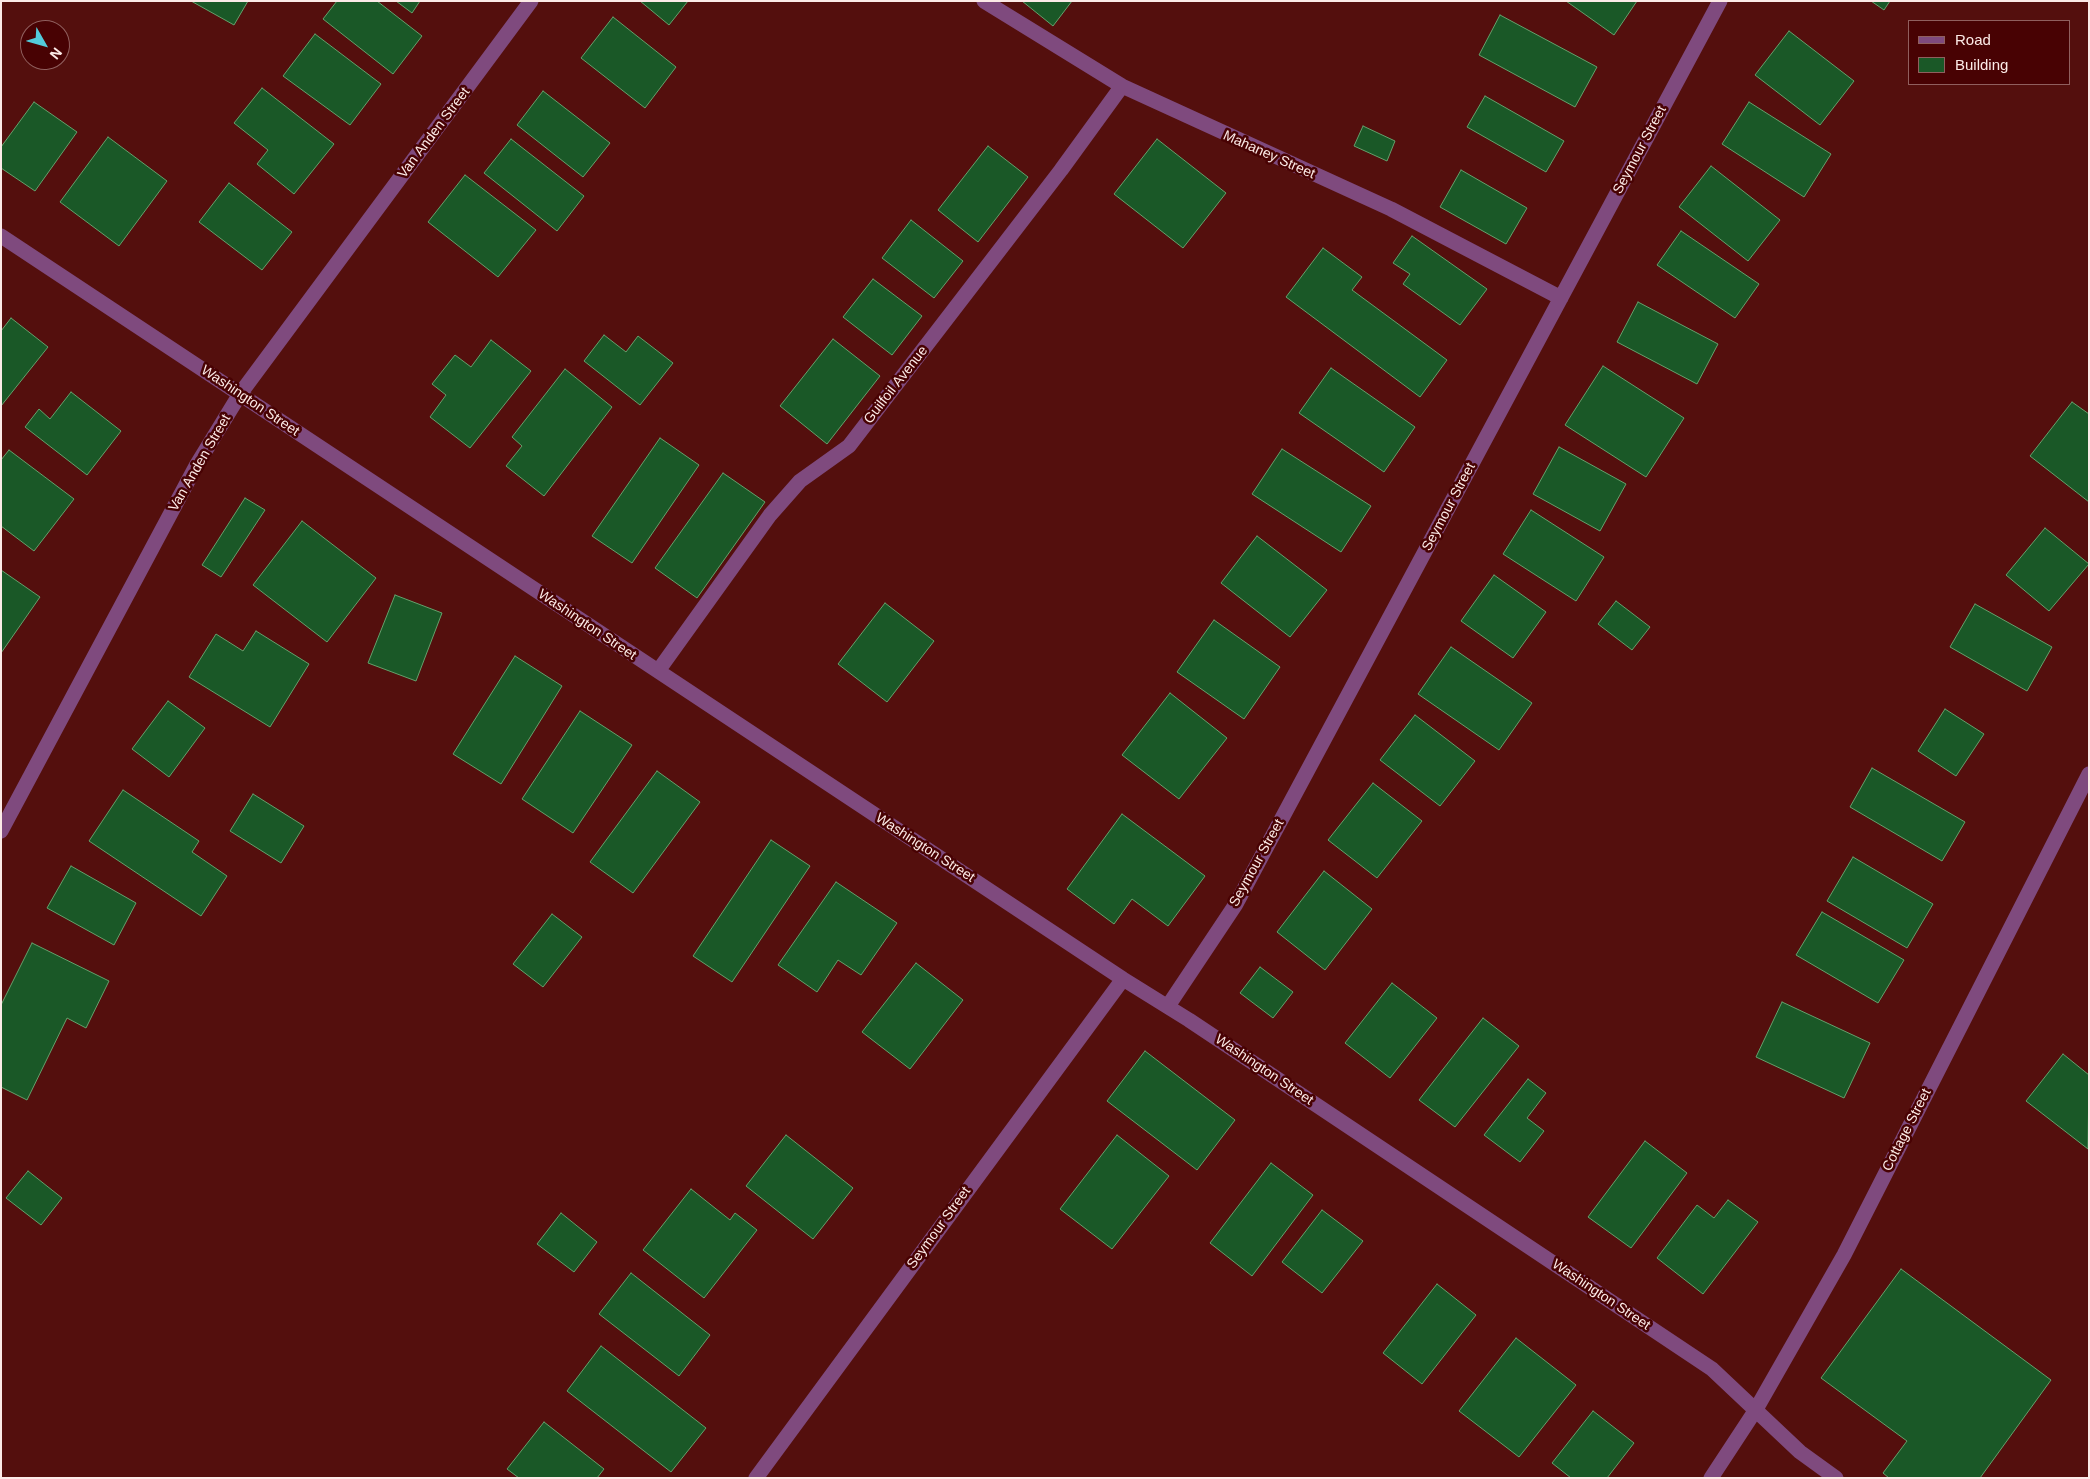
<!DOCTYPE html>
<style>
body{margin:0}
#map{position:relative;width:2090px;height:1479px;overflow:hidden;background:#540f0d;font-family:Helvetica,sans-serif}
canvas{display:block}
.frame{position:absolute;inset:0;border:2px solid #fceae7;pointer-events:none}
.legend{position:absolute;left:1908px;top:20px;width:162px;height:65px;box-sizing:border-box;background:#480203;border:1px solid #905f5e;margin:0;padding:6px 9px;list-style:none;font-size:15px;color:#fceae7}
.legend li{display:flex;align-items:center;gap:10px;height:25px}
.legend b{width:25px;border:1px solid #905f5e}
.north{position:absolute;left:20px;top:20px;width:50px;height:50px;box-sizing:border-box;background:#480203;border:1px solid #905f5e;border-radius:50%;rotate:128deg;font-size:14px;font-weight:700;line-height:20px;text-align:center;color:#fceae7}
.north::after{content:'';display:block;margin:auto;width:18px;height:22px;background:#53cbdb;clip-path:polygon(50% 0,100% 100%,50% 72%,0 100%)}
</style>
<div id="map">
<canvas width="2090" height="1479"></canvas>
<div class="frame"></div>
<ul class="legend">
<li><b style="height:6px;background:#7f4a7e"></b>Road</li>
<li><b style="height:14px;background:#1a5827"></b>Building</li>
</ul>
<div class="north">N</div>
</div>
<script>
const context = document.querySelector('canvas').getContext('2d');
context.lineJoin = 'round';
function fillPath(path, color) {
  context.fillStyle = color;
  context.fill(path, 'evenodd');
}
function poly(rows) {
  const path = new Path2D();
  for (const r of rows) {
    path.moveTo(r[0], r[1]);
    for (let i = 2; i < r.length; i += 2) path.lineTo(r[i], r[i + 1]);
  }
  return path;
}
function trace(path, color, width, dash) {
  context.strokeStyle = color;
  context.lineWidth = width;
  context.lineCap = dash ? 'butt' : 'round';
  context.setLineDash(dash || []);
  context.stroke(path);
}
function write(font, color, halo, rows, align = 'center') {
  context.font = font + ' Helvetica,sans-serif';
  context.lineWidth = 5;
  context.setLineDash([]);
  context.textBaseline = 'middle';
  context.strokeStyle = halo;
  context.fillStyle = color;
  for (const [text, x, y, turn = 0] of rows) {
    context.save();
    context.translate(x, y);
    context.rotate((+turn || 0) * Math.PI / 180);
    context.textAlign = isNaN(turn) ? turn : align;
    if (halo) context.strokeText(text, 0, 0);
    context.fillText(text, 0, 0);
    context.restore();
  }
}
const building = poly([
 [191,1,248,1,234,25,191,1],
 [337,1,377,1,422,36,393,74,323,19,337,1],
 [396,1,420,1,412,13,396,1],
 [640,1,688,1,669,25,640,1],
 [1022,1,1072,1,1053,26,1022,1],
 [1566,1,1637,1,1614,35,1566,1],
 [1871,1,1890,1,1884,10,1871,1],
 [1500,15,1597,67,1575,107,1479,55,1500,15],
 [613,17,676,67,645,108,581,58,613,17],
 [1789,31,1854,81,1820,125,1755,75,1789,31],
 [315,34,381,84,350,125,283,76,315,34],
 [262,88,334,144,294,194,257,164,268,150,234,123,262,88],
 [543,91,610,143,583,177,517,125,543,91],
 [1485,96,1564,141,1546,172,1467,127,1485,96],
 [34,102,77,132,35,191,1,168,1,147,34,102],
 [1749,102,1831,154,1804,197,1722,144,1749,102],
 [1363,126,1395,141,1387,161,1354,146,1363,126],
 [108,137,167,181,119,246,60,202,108,137],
 [511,139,584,196,557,231,484,173,511,139],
 [1157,139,1226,193,1183,248,1114,194,1157,139],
 [988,146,1028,177,978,242,938,210,988,146],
 [1711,166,1780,220,1748,261,1679,207,1711,166],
 [1461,170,1527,208,1506,244,1440,207,1461,170],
 [465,175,536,230,498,277,428,222,465,175],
 [229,183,292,232,262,270,199,222,229,183],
 [911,220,963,261,934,298,882,258,911,220],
 [1681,231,1759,284,1735,318,1657,265,1681,231],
 [1412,236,1487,289,1460,325,1403,284,1410,274,1393,263,1412,236],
 [1323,248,1362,277,1352,290,1447,360,1420,397,1286,297,1323,248],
 [873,279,922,316,892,355,843,317,873,279],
 [1638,302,1718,344,1697,384,1617,342,1638,302],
 [11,318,48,347,1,406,1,331,11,318],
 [604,335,626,352,638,336,673,363,640,405,584,361,604,335],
 [833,339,880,376,827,444,780,406,833,339],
 [491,340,531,371,470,448,430,417,446,395,432,384,455,355,471,367,491,340],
 [1603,366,1684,418,1646,477,1565,425,1603,366],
 [1331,368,1415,427,1384,472,1299,413,1331,368],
 [565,369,612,407,544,496,506,466,522,446,512,437,565,369],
 [71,392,121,431,87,475,25,427,39,409,50,419,71,392],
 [2072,402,2089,414,2089,502,2030,456,2072,402],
 [660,438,699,465,632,563,592,536,660,438],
 [1559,447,1626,484,1600,531,1533,494,1559,447],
 [1282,449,1371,506,1341,552,1252,494,1282,449],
 [9,450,74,499,34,551,1,526,1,460,9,450],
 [723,473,765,502,697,598,655,568,723,473],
 [245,498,265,510,221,577,202,565,245,498],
 [1531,510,1604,557,1576,601,1503,554,1531,510],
 [302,521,376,578,327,642,253,585,302,521],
 [2045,528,2089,564,2049,611,2006,575,2045,528],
 [1257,536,1327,590,1290,637,1221,583,1257,536],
 [1,570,40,597,1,653,1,570],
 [1494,575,1546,612,1513,658,1461,621,1494,575],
 [395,595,442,613,416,681,368,663,395,595],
 [1616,601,1650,627,1632,650,1598,624,1616,601],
 [885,603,934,641,887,702,838,664,885,603],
 [1975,604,2052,647,2027,691,1950,647,1975,604],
 [1214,620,1280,667,1244,719,1177,672,1214,620],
 [256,631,309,664,270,727,189,677,216,634,243,651,256,631],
 [1451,647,1532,703,1499,750,1418,694,1451,647],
 [515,656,562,686,501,784,453,754,515,656],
 [1170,693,1227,738,1179,799,1122,755,1170,693],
 [168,701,205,728,169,777,132,749,168,701],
 [1945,709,1984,734,1956,776,1918,751,1945,709],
 [580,711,632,745,573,833,522,799,580,711],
 [1415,715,1475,761,1440,806,1380,760,1415,715],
 [1872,768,1965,822,1942,861,1850,807,1872,768],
 [657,771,700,802,633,893,590,862,657,771],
 [1373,783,1422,821,1377,878,1328,840,1373,783],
 [123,790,199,841,192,852,227,876,201,916,89,841,123,790],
 [253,794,304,826,281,863,230,831,253,794],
 [1122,814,1205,876,1168,926,1132,899,1114,924,1067,889,1122,814],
 [771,840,810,866,732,982,693,956,771,840],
 [1853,857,1933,904,1907,948,1827,901,1853,857],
 [71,866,136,903,114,945,47,908,71,866],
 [1324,871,1372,909,1325,970,1277,932,1324,871],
 [836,882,897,923,861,975,838,960,817,992,778,965,836,882],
 [1822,912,1904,960,1878,1003,1796,955,1822,912],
 [552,914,582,937,543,987,513,964,552,914],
 [32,943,109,981,86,1028,67,1018,27,1100,1,1087,1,1005,32,943],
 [916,963,963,1000,910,1069,862,1032,916,963],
 [1260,967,1293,992,1273,1018,1240,993,1260,967],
 [1392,983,1437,1018,1390,1078,1345,1043,1392,983],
 [1782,1002,1870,1043,1844,1098,1756,1057,1782,1002],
 [1483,1018,1519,1046,1455,1127,1419,1100,1483,1018],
 [1145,1051,1235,1120,1197,1170,1107,1101,1145,1051],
 [2063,1054,2089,1075,2088,1149,2026,1101,2063,1054],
 [1528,1079,1546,1093,1527,1118,1544,1131,1520,1162,1484,1135,1528,1079],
 [786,1135,853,1188,813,1239,746,1186,786,1135],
 [1117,1135,1169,1176,1112,1249,1060,1209,1117,1135],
 [1645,1141,1687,1173,1631,1248,1588,1217,1645,1141],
 [1271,1163,1313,1195,1252,1276,1210,1243,1271,1163],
 [28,1171,62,1198,41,1225,6,1198,28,1171],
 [691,1189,730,1220,735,1213,757,1230,704,1298,643,1250,691,1189],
 [1728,1200,1758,1222,1703,1294,1657,1258,1697,1205,1714,1218,1728,1200],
 [1322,1210,1363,1241,1322,1293,1282,1262,1322,1210],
 [561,1213,597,1242,574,1272,537,1244,561,1213],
 [1901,1269,2051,1380,1980,1478,1889,1478,1883,1473,1907,1441,1821,1378,1901,1269],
 [631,1273,710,1335,679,1376,599,1314,631,1273],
 [1437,1284,1476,1315,1422,1384,1383,1353,1437,1284],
 [1516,1338,1576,1385,1519,1457,1459,1411,1516,1338],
 [601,1346,706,1428,671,1472,567,1391,601,1346],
 [1593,1411,1634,1443,1607,1478,1571,1478,1552,1463,1593,1411],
 [544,1422,604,1469,597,1478,519,1478,507,1469,544,1422]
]);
fillPath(building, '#1a5827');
trace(building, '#64a16c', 1);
trace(poly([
 [984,1,1122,86,1391,209,1561,298],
 [1,236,1123,979,1189,1020,1712,1369,1800,1452,1836,1478],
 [658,671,770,515,800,481,849,446,1061,170,1122,86],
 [1,831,196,466,240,394,531,1],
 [1168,1006,1236,904,1720,1],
 [756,1478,1123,979],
 [1711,1478,1755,1411,1844,1255,2089,774]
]), '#7f4a7e', 15);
write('14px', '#fceae7', '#480203', [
 ["Van Anden Street",434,133,-53],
 ["Seymour Street",1640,150,-62],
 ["Mahaney Street",1269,155,24],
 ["Guilfoil Avenue",896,385,-52],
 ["Washington Street",250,401,34],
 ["Van Anden Street",200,463,-60],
 ["Seymour Street",1449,507,-62],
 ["Washington Street",587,625,34],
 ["Washington Street",925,848,33],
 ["Seymour Street",1257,863,-61],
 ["Washington Street",1264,1070,34],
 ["Cottage Street",1907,1130,-63],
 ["Seymour Street",939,1228,-54],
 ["Washington Street",1601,1295,34]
]);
</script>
